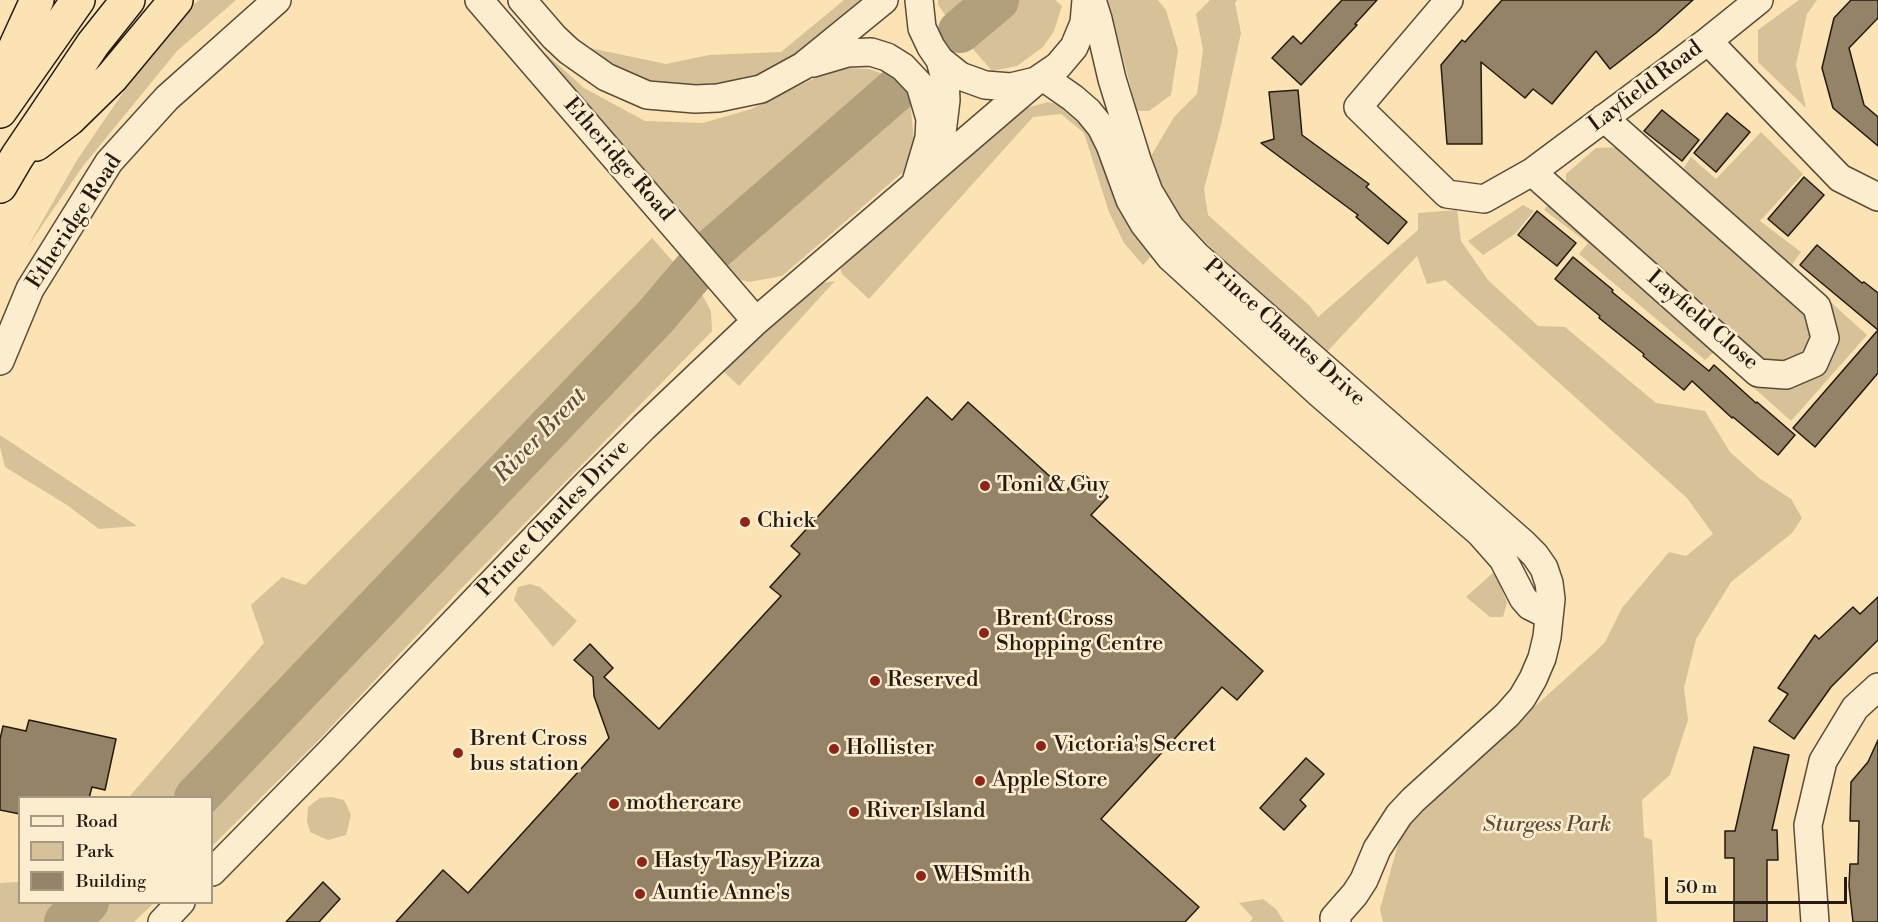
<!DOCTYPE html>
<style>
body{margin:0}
#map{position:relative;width:1878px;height:922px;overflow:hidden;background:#fbe3b3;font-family:"Libre Bodoni",serif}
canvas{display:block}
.legend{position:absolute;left:18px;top:796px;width:195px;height:108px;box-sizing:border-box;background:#fcedce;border:2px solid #a69983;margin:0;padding:8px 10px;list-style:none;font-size:18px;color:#251a12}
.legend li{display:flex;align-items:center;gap:12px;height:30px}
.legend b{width:30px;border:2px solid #a69983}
.scale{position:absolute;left:1665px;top:877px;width:182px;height:27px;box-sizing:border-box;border:3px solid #251a12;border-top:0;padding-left:8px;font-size:18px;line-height:21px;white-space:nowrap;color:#251a12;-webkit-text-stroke:4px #fcedce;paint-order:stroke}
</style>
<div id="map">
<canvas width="1878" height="922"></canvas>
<ul class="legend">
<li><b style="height:8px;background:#fcedce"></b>Road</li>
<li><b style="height:16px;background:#d7c198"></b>Park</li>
<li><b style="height:16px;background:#948366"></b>Building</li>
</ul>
<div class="scale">50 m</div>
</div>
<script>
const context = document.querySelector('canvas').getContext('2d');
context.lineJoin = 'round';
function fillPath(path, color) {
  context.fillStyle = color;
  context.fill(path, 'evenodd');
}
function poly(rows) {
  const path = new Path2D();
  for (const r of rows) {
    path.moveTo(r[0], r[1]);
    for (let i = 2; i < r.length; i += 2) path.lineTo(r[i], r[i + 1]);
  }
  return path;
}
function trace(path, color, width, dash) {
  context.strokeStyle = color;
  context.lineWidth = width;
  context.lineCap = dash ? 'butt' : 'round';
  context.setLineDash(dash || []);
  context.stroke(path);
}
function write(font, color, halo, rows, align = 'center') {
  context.font = font + ' "Libre Bodoni",serif';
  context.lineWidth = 5;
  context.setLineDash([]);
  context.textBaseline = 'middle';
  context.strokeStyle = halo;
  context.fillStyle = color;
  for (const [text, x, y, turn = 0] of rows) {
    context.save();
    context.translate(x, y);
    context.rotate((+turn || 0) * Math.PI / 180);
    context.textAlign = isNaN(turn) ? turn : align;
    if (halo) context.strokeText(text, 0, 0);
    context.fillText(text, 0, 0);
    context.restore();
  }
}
fillPath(poly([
 [199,0,236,0,177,51,83,166,28,246,77,160,157,43,187,10],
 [844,0,864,0,771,77,706,91,665,86,622,73,585,47,666,64,709,55,781,52],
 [938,0,973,0,949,20,938,5],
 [1016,0,1055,0,1062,6,1054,31,1043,47,1017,66,992,71,967,42],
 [1108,0,1158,0,1166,10,1178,50,1171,95,1149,111,1137,111],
 [1210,0,1237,0,1235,3,1241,33,1221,125,1204,189,1208,215,1310,306,1318,317,1418,230,1418,213,1457,210,1461,241,1488,280,1538,326,1565,327,1656,403,1705,411,1730,452,1759,478,1791,499,1802,518,1792,533,1731,582,1696,639,1684,688,1688,720,1670,775,1642,800,1644,837,1652,840,1657,922,1383,922,1380,909,1402,830,1441,791,1594,653,1605,642,1622,608,1669,552,1686,556,1713,534,1687,498,1445,280,1427,284,1417,256,1322,357,1291,331,1163,198,1151,156,1174,117,1197,94,1203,50,1196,14],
 [1799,0,1817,0,1807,14,1796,65,1806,108,1758,62,1758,30],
 [525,35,584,88,645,121,703,123,751,109,821,75,848,68,869,69,886,75,696,242],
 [910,101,914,140,903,172,782,276,749,282,730,277,716,263],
 [1048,102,1069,107,1092,128,1153,254,1143,265,1124,243,1109,212,1084,133,1061,114,1033,117,869,299,842,274,838,261,1023,109],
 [1639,132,1683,169,1691,157,1716,179,1761,132,1803,174,1760,221,1801,252,1791,266,1867,335,1791,421,1714,352,1705,360,1579,254,1588,243,1544,210,1550,202,1756,379,1819,369,1822,307],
 [1621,147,1805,307,1814,324,1809,347,1798,362,1760,365,1566,192,1566,174,1596,148],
 [1523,205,1534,211,1515,234,1483,255,1468,241],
 [652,238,676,265,634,317,180,797,129,797,264,643,251,605,282,577,305,585],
 [835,281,739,386,723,371,753,340,822,283],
 [699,289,711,311,712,331,456,594,315,744,212,846,211,797,337,668,589,394],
 [0,435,137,526,99,529,67,505,5,467,0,447],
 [1495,571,1507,603,1503,617,1490,617,1466,597],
 [530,584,540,587,577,621,553,647,514,600,518,587],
 [331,797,344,800,351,815,346,835,328,840,310,832,307,821,308,807,320,798],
 [19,882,20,902,73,903,53,922,0,922,0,883],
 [1263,899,1276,909,1284,922,1250,922,1253,918,1239,903],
 [102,902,154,902,154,903,134,922,81,922]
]), '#d7c198');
trace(poly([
 [960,31,997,0],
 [196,798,656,316,711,251,898,88],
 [66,922,87,902]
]), '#b29f7c', 44);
const building = poly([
 [1342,0,1377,0,1355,24,1357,25,1301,85,1272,58,1293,36,1301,44,1342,0],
 [1502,0,1693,0,1656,33,1610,69,1596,51,1552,104,1533,89,1525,98,1481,62,1482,144,1447,144,1441,65,1462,40,1465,42,1502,0],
 [1851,0,1878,0,1878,18,1849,48,1864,105,1878,117,1878,146,1833,108,1822,68,1834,18,1851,0],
 [1298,90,1302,135,1369,184,1366,187,1407,222,1388,244,1356,217,1358,215,1261,143,1274,139,1269,92,1298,90],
 [1662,110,1699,140,1682,161,1644,131,1662,110],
 [1727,113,1750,132,1716,172,1694,153,1727,113],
 [1804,177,1824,195,1788,236,1768,219,1804,177],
 [1537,211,1576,243,1557,266,1518,235,1537,211],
 [1817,245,1862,283,1864,282,1878,293,1878,330,1800,265,1817,245],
 [1573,257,1613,290,1612,292,1709,371,1714,365,1756,403,1757,402,1795,435,1778,455,1733,417,1732,418,1692,381,1684,390,1643,356,1644,354,1599,318,1600,316,1555,279,1573,257],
 [1878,330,1878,373,1815,447,1793,428,1878,330],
 [927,397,952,420,968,402,1066,491,1083,473,1108,497,1091,515,1263,671,1237,700,1222,687,1101,819,1199,907,1185,922,396,922,443,870,468,893,609,738,594,696,593,677,574,660,590,644,613,668,604,677,659,729,781,596,770,587,800,554,791,546,927,397],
 [1878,597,1878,640,1831,687,1794,739,1769,721,1788,694,1778,688,1815,635,1819,639,1853,607,1860,614,1878,597],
 [29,720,116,739,105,790,92,787,89,798,20,798,20,814,0,810,0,739,3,726,26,731,29,720],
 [1878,740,1878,922,1853,922,1849,886,1850,864,1858,864,1859,821,1850,821,1851,782,1868,762,1878,740],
 [1754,747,1789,755,1772,830,1777,830,1778,860,1767,860,1767,922,1734,922,1734,858,1725,858,1725,831,1735,831,1754,747],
 [1306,758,1324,774,1300,800,1306,806,1284,830,1260,808,1306,758],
 [323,882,340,899,319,922,286,922,323,882]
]);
fillPath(building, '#948366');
trace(building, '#251a12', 1.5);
const street = poly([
 [479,0,756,321],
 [522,0,554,37,569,51,606,77,647,95,695,99,718,98,761,89,803,66,884,0],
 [919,0,922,28,931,47,940,60,960,76,985,85,1011,87,1036,81,1058,66,1074,47,1084,23,1086,0],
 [1092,0,1098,19,1112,79,1137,160,1149,192,1170,227,1197,256,1524,544,1535,555,1544,568,1549,583,1551,599,1547,637,1542,658,1533,679,1522,698,1507,715,1413,800,1399,815,1377,849,1364,880,1355,894,1334,918,1337,922],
 [1449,0,1358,107,1447,194,1484,199,1532,172,1708,41,1759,0],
 [1708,41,1840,178,1878,197],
 [940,60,945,79,946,100,941,141],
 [813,63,847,53,871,52,887,57,903,67,920,85,930,119,929,138,915,185],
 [1043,77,1073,98,1088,111,1101,127,1110,145,1130,200,1144,224,1170,257,1320,394,1480,533,1503,559,1523,598,1530,606,1548,615],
 [1532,172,1758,373,1786,375,1814,363,1825,338,1817,307,1604,118],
 [0,361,30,289,109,162,167,98,277,0],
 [212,872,329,753,583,488,644,427,756,321,1036,81],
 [162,922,181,902],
 [1815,922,1808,825,1823,761,1855,708,1878,687]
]);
const highway = poly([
 [0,84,5,70,37,0],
 [0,111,78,0],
 [36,144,69,119,112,77,176,0],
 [0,186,17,157,93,44,128,0]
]);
trace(street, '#5a4c3a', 30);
trace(highway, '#251a12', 36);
trace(street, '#fcedce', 27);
trace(highway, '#fbe3b3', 33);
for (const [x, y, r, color] of [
 [985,486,6,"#8f2418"],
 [745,522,6,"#8f2418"],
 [984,633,6,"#8f2418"],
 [875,681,6,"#8f2418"],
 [1041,746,6,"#8f2418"],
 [834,749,6,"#8f2418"],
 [458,753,6,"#8f2418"],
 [980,781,6,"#8f2418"],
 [614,804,6,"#8f2418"],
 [854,812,6,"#8f2418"],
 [642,862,6,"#8f2418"],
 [921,876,6,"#8f2418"],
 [640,894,6,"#8f2418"]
]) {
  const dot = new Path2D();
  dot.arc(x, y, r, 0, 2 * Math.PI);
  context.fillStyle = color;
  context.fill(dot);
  trace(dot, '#fcedce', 2);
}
write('22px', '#251a12', '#fcedce', [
 ["Layfield Road",1646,87,-37],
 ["Etheridge Road",618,160,49],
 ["Etheridge Road",75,222,-57],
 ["Layfield Close",1702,321,41],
 ["Prince Charles Drive",1284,333,42],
 ["Prince Charles Drive",554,519,-46]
]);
write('22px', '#251a12', '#fcedce', [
 ["Toni & Guy",997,486],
 ["Chick",757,522],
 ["Brent Cross",996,620],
 ["Shopping Centre",996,645],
 ["Reserved",887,681],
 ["Brent Cross",470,740],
 ["bus station",470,765],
 ["Victoria's Secret",1053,746],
 ["Hollister",846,749],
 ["Apple Store",992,781],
 ["mothercare",626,804],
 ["River Island",866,812],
 ["Hasty Tasy Pizza",654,862],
 ["WHSmith",933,876],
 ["Auntie Anne's",652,894]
], 'left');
write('italic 22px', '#5a4c3a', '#fcedce', [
 ["Sturgess Park",1547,826]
]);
write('italic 24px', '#5d4f3c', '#fcedce', [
 ["River Brent",541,436,-46]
]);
</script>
